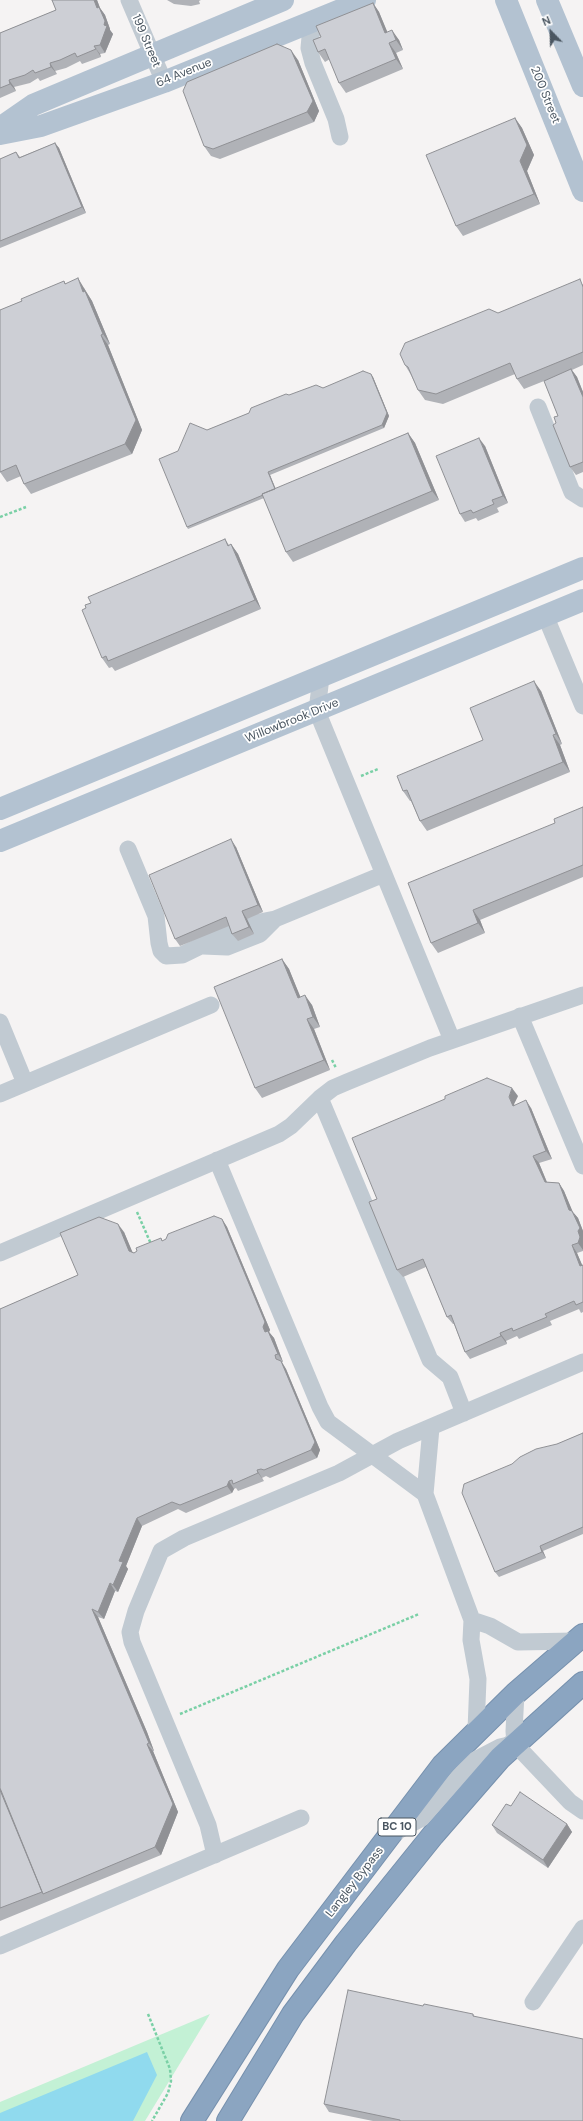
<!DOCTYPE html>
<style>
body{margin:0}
#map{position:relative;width:583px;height:2121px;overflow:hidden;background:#f5f3f3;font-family:"DM Sans",sans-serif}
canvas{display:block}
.north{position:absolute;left:531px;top:12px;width:40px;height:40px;-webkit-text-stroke:3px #fff;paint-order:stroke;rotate:337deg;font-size:11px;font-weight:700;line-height:16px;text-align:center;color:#4a5661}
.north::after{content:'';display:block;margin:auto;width:14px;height:18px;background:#4a5661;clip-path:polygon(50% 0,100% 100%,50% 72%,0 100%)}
</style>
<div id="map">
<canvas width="583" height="2121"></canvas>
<div class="north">N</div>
</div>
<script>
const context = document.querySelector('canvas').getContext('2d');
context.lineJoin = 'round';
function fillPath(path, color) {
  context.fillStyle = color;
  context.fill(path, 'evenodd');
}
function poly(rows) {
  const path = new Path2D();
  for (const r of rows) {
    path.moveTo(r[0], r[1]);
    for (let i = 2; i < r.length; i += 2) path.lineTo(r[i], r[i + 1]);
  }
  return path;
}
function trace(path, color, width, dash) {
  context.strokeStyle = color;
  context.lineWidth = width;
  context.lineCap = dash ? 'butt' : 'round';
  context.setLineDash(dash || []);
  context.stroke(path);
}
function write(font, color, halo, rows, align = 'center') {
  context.font = font + ' "DM Sans",sans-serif';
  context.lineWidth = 3.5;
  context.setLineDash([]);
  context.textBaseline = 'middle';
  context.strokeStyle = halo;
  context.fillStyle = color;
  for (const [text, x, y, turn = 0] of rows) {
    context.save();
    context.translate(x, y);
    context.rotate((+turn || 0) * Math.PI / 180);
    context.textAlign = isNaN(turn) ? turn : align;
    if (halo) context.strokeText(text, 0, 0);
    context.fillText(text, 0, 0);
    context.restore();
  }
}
fillPath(poly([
 [210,2014,145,2121,0,2121,0,2102]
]), '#c3f1d5');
fillPath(poly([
 [147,2052,157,2075,133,2121,0,2121,0,2113]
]), '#90daee');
const highway = poly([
 [192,2121,288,1969,443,1765,516,1693,583,1635],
 [228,2121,293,2014,346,1943,433,1835,500,1758,583,1683]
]);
trace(highway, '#7690ad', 24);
trace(poly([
 [0,517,26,507],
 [361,776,378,769],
 [332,1060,336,1068],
 [137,1212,151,1244],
 [180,1714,419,1614],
 [148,2014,170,2069,171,2081,168,2093,152,2121]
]), '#7ad0a6', 2.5, [3, 2]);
trace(poly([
 [129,0,164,82],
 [318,19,310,37,309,48,313,63,336,119,340,137],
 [538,407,572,492,583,499],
 [545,615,583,706],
 [321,677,317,711,452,1040],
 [128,849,156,916,159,943,161,951,166,956,182,955,233,930],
 [250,924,275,919,384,874],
 [203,946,227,947,260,934,275,919],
 [520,1016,583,1166],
 [0,1022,25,1083],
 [0,1094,211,1005],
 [320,1098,430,1360,450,1377,464,1413],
 [217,1160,320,1407,328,1422,425,1494],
 [0,1253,279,1134,291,1126,320,1098,333,1088,347,1082,430,1048,583,995],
 [431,1428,425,1494,472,1620,471,1640,478,1679,476,1730],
 [472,1620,490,1626,518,1642,575,1641],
 [516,1693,514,1731,515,1744,570,1802,583,1811],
 [392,1834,422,1818,473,1761,500,1747,513,1744],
 [215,1855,208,1825,132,1642,130,1632,136,1611,161,1551,184,1538,339,1473,398,1441,583,1362],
 [0,1946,301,1818],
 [533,2002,583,1928]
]), '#c1cad2', 17);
trace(poly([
 [506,0,583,191],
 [547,0,583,86],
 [0,128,33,105,283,0],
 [0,134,41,126,164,82,365,0],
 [0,809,583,568],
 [0,841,583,600]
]), '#b3c2d1', 22);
trace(highway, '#8ba5c1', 22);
fillPath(poly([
 [52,0,97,0,100,8,105,15,110,29,110,30,113,34,105,53,100,54,101,57,82,64,80,61,66,68,55,71,57,74,40,81,38,78,30,83,14,87,16,91,0,98,0,33,56,10],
 [167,0,201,0,199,1,200,4,191,6,174,4],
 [373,3,379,12,387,32,399,40,403,50,396,53,403,69,346,93,339,83,330,59,325,62,318,52,321,37],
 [298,60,319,111,314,122,220,159,211,156,204,146],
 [515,118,522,128,534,155,527,171,540,204,463,236,456,226],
 [55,143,59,148,86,213,0,248,0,159,16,152,20,157],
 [64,281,65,283,84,288,87,293,92,301,110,344,108,345,142,430,132,454,31,494,24,484,21,476,7,482,0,472,0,310,22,301],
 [583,284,583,365,572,370,577,377,583,392,583,472,576,475,570,467,556,423,558,416,544,381,524,389,517,379,515,374,443,404,425,400,418,390,411,375,405,365,498,313],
 [373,377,389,416,384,428,270,475,276,489,408,433,415,443,439,500,293,562,286,552,264,498,188,529,187,527,178,451,207,430,249,413,289,395],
 [485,446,508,503,497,508,499,512,478,521,476,518,465,522,460,514],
 [225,539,229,545,231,544,238,554,261,609,115,671,112,667,109,668,102,658],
 [541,691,562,744,560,745,570,772,427,831,420,821,411,801,410,801,403,791,483,740],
 [583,807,583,877,480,920,485,933,438,953,431,943,555,823],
 [236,847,263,912,247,919,254,934,238,941,232,934,229,926,180,946,175,939],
 [282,959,289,969,300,997,312,1005,320,1027,314,1029,330,1070,262,1098,255,1088],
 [518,1096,514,1104,514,1105,531,1108,552,1159,539,1163,547,1182,559,1183,564,1191,572,1211,578,1218,583,1231,583,1251,577,1253,582,1265,583,1265,583,1312,581,1313,579,1309,550,1321,552,1325,519,1339,517,1336,506,1341,507,1344,470,1359,465,1352,454,1324,453,1324,447,1317,426,1267,403,1277,397,1270,377,1199],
 [222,1219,227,1227,270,1330,269,1332,274,1338,283,1362,282,1362,286,1369,320,1450,317,1458,270,1478,266,1476,262,1478,264,1481,238,1491,236,1488,234,1489,232,1493,186,1513,178,1509,142,1526,126,1566,128,1569,118,1592,115,1591,104,1619,98,1617,147,1732,154,1751,153,1751,178,1812,161,1855,0,1921,0,1309,78,1275,124,1232,132,1252,134,1253,161,1238,162,1241],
 [583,1433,583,1534,543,1551,546,1558,499,1577,495,1572,557,1444],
 [567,1824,572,1832,548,1868,497,1833,492,1825],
 [473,2014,475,2017,583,2121,373,2121,329,2112,324,2104]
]), '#b0b2b7');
fillPath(poly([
 [94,0,97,0,100,8,105,15,110,29,110,30,113,34,105,53,100,45,104,25],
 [373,3,379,12,392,43,385,33],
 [392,30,399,40,403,50,396,40],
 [389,43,396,53,403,69,396,59],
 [94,46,100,54,101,57,96,49],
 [291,50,298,60,319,111,314,122,307,112],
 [50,63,55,71,57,74,51,67],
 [9,80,14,87,16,91,10,84],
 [515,118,522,128,534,155,527,171,540,204,534,194,520,161],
 [55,143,59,148,86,213,82,207],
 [78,278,87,293,92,301,110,344,103,334,83,292],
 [101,335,108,345,142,430,132,454,125,444],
 [571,369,577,377,583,392,583,397],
 [371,374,373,377,389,416,384,428,382,425],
 [408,433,415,443,439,500,432,491],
 [479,438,485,446,508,503,503,496],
 [268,472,270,475,277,493,275,490],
 [231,544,238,554,261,609,255,600],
 [534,681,541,691,562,744,556,734],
 [553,735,560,745,570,772,563,762],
 [231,839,236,847,263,912,258,905],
 [473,910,480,920,485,933,478,923],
 [242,911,247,919,254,934,249,927],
 [282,959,289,969,305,1008,298,998],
 [305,995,312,1005,320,1027,313,1017],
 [307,1019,314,1029,330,1070,324,1060],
 [512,1088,518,1096,514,1104,518,1114,513,1106,509,1097],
 [526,1100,531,1108,552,1159,546,1151],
 [533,1156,539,1163,550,1190,545,1182],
 [559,1183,564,1191,575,1217,569,1210],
 [572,1211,578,1218,583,1231,583,1250,578,1243,578,1231],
 [222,1219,227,1227,270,1330,269,1332,274,1338,283,1362,278,1354,265,1332],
 [118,1224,124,1232,135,1258,129,1251],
 [572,1245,577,1253,583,1267,580,1266],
 [500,1333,506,1341,507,1344,501,1336],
 [281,1361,286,1369,320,1450,317,1458,311,1450],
 [257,1470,262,1478,264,1481,258,1473],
 [229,1481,234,1489,232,1493,227,1486],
 [137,1518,142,1526,126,1566,128,1569,118,1592,113,1585,119,1561],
 [540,1546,543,1551,546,1558,542,1552],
 [110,1583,115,1591,104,1619,98,1612],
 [92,1609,98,1617,147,1732,154,1751,149,1743],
 [147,1744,153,1751,178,1812,161,1855,155,1847],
 [567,1824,572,1832,548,1868,543,1860]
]), '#909195');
const building = poly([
 [52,0,94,0,97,8,99,7,105,21,104,25,107,26,100,45,94,46,96,49,77,57,75,53,60,60,50,63,51,67,35,73,33,70,25,75,9,80,10,84,0,88,0,33,56,10,52,0],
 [373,3,385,33,392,30,396,40,389,43,396,59,339,83,325,49,318,52,313,40,321,37,316,26,373,3],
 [277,44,291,50,313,101,307,112,213,149,204,146,183,91,187,82,277,44],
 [515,118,527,145,520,161,534,194,456,226,426,155,515,118],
 [55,143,82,207,0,241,0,159,16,152,19,158,55,143],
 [78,278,83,292,85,291,103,334,101,335,136,420,125,444,24,484,16,465,0,472,0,310,22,301,21,299,64,281,65,284,78,278],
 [580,279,583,287,583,352,517,379,510,363,436,394,418,390,408,367,405,365,400,354,405,343,489,309,498,313,580,279],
 [571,369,583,397,583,462,570,467,553,425,556,423,554,417,558,416,544,381,571,369],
 [363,371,371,374,387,413,382,425,268,472,275,489,262,494,263,495,187,527,159,459,178,451,190,423,207,430,249,413,251,408,286,394,289,395,316,385,323,388,363,371],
 [408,433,432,491,286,552,262,494,408,433],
 [479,438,503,496,492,500,494,504,473,513,471,510,460,514,436,456,479,438],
 [225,539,228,546,231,544,255,600,108,661,106,656,102,658,82,610,86,608,85,605,91,603,88,597,225,539],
 [534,681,556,734,553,735,563,762,420,821,407,790,403,791,397,776,483,740,470,708,534,681],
 [583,807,583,865,473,910,478,923,431,943,408,883,555,823,554,819,583,807],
 [231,839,258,905,242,911,249,927,232,934,226,917,175,939,149,875,231,839],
 [282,959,298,998,305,995,313,1017,307,1019,324,1060,255,1088,214,987,282,959],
 [487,1078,512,1088,509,1097,513,1106,526,1100,546,1151,533,1156,545,1182,559,1183,569,1210,572,1211,580,1228,578,1231,580,1237,578,1243,572,1245,580,1266,583,1265,583,1302,576,1305,574,1301,545,1314,547,1317,513,1331,512,1328,500,1333,501,1336,465,1352,451,1315,447,1317,423,1259,397,1270,369,1202,377,1199,352,1138,445,1099,445,1096,487,1078],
 [214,1216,222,1219,265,1322,263,1327,265,1332,268,1331,278,1354,275,1355,276,1359,281,1361,315,1442,311,1450,264,1470,261,1469,257,1470,258,1473,233,1484,232,1480,229,1481,227,1486,180,1505,172,1502,137,1518,119,1561,123,1562,113,1585,110,1583,98,1612,92,1609,141,1724,149,1743,147,1744,173,1804,155,1847,43,1894,0,1788,0,1309,78,1275,60,1233,99,1217,118,1224,129,1251,134,1253,137,1251,136,1248,161,1238,162,1241,166,1239,168,1234,214,1216],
 [583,1433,583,1527,540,1546,542,1552,495,1572,462,1493,464,1484,512,1464,520,1457,536,1449,557,1444,583,1433],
 [0,1790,42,1892,0,1908,0,1790],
 [520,1792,567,1824,543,1860,492,1825,506,1804,511,1806,520,1792],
 [348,1990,423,2006,424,2004,473,2014,473,2016,583,2039,583,2121,400,2121,400,2120,324,2104,348,1990]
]);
fillPath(building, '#cdcfd5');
trace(building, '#909195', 1);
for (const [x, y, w] of [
 [397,1827,38]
]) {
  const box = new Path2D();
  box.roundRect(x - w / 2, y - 9, w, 18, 3);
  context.fillStyle = '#fff';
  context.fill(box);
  trace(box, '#4a5661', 1);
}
write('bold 11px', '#4a5661', null, [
 ["BC 10",397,1827]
]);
write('12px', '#4a5661', '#fff', [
 ["199 Street",146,41,67],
 ["64 Avenue",184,73,-22],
 ["200 Street",545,95,68],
 ["Willowbrook Drive",292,721,-22],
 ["Langley Bypass",355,1882,-52]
]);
</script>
